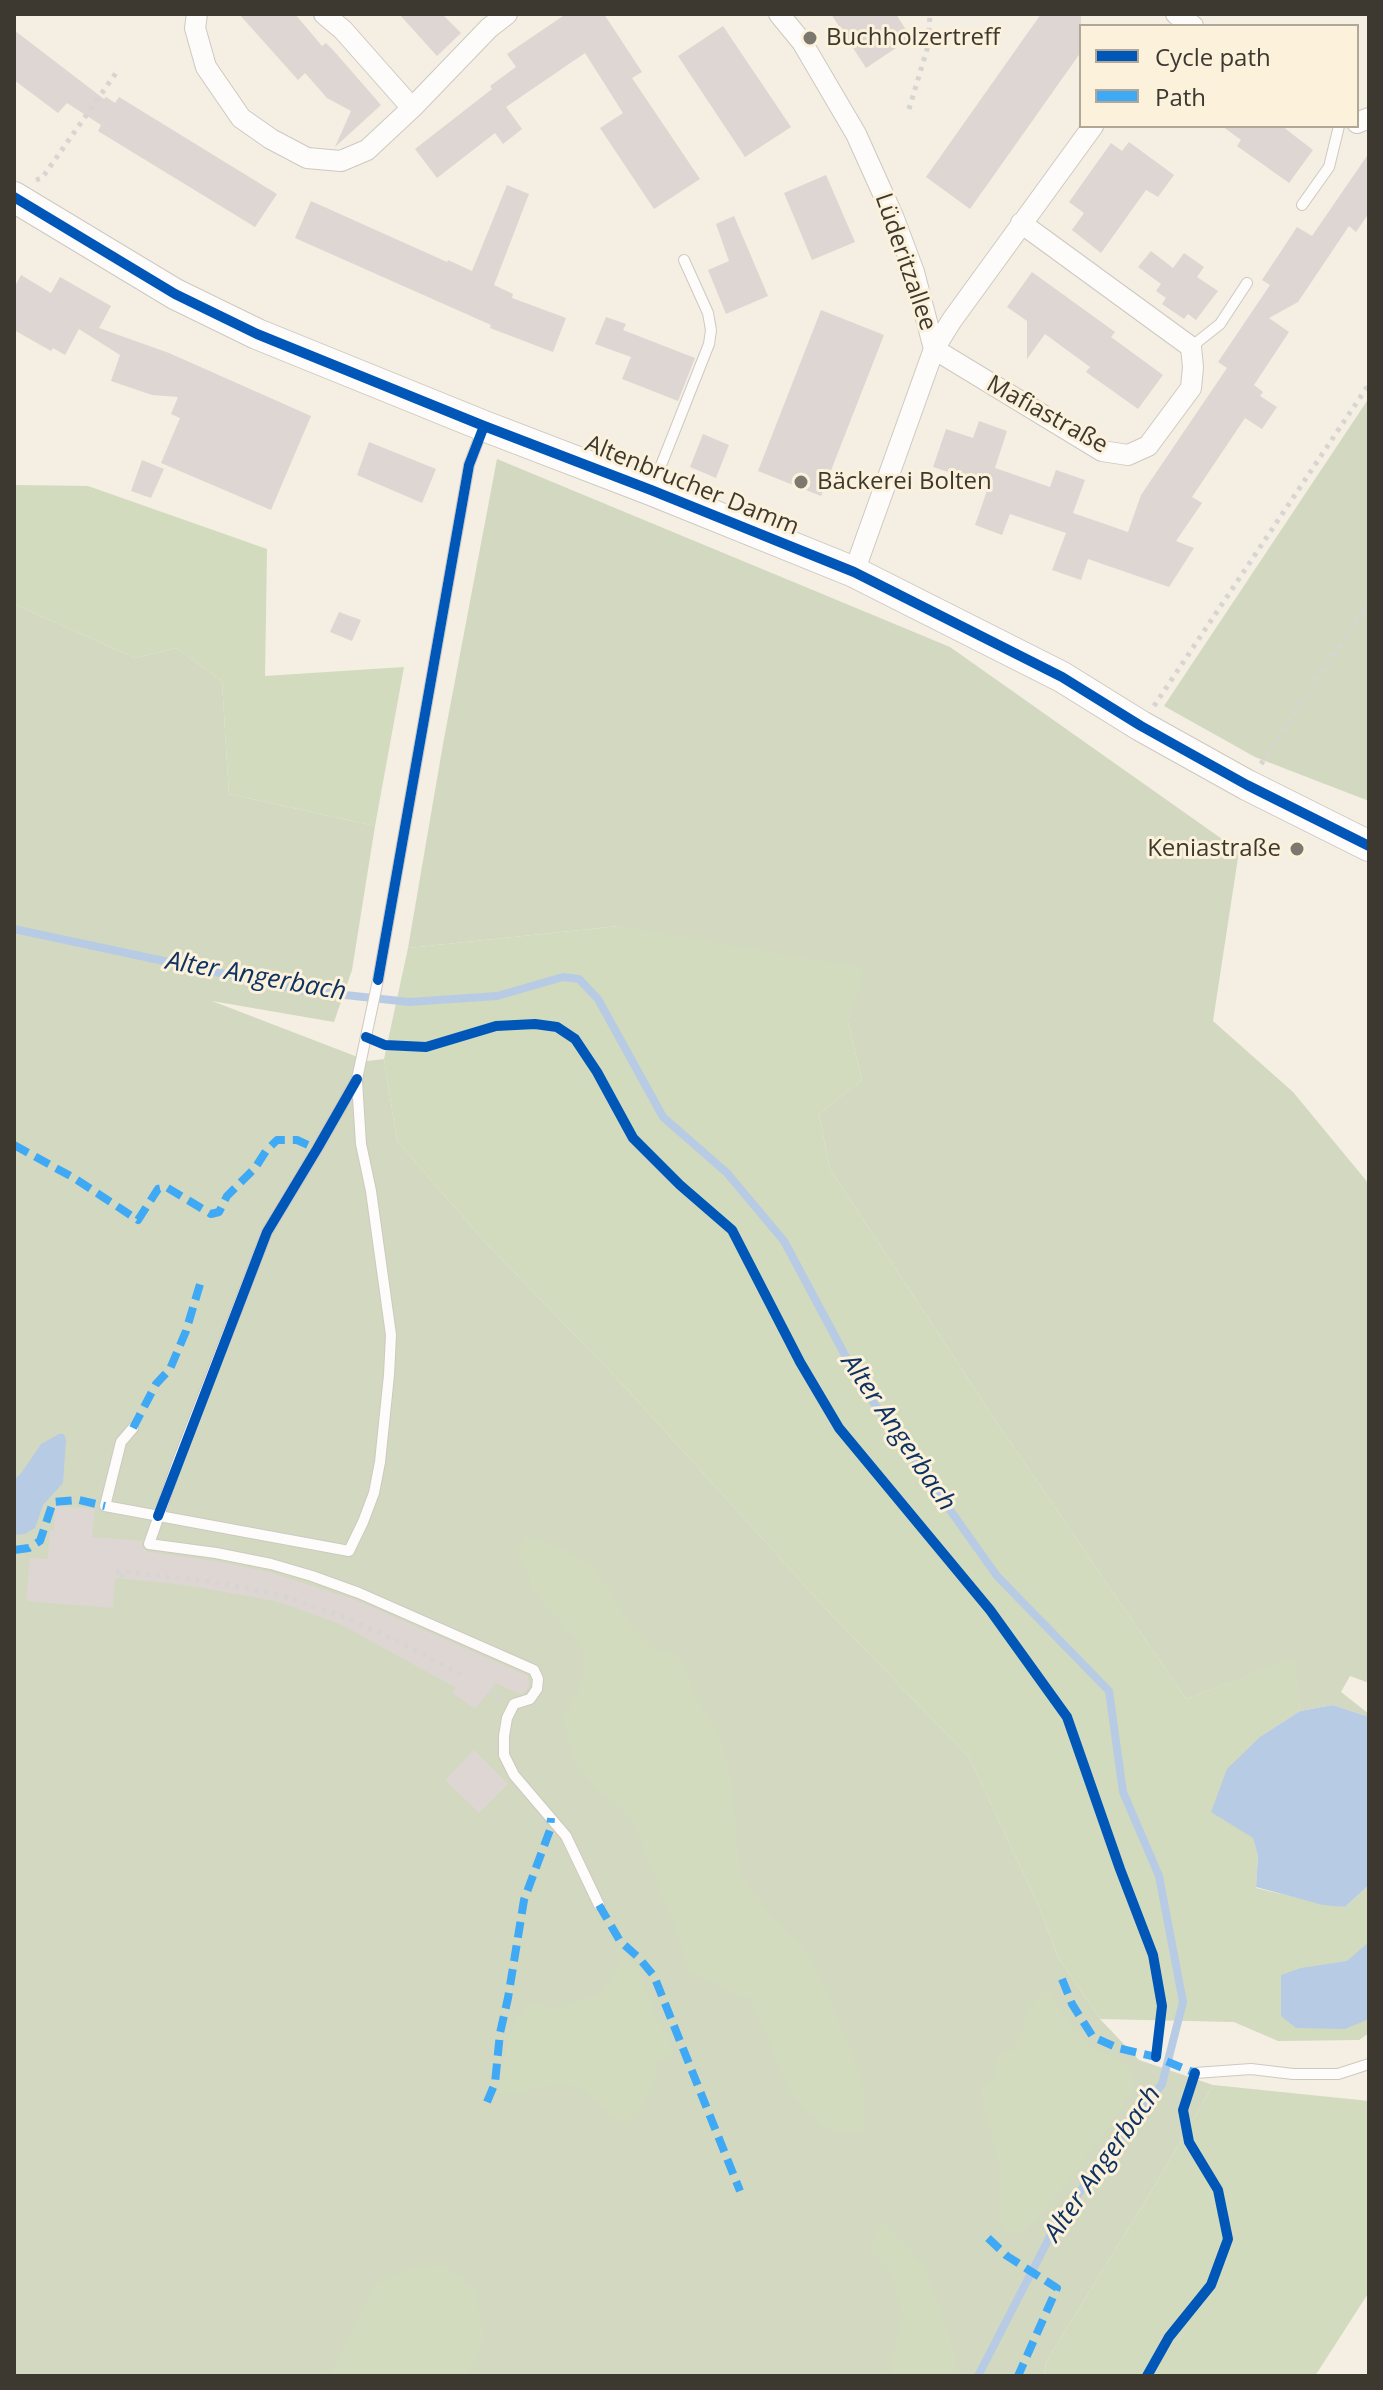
<!DOCTYPE html>
<meta charset="utf-8">
<style>
body{margin:0}
#map{position:relative;width:1383px;height:2390px;overflow:hidden;background:#f4eee3;font-family:"Open Sans",sans-serif}
canvas{display:block}
.frame{position:absolute;inset:0;border:16px solid #3d3931;pointer-events:none}
.legend{position:absolute;left:1079px;top:24px;width:280px;height:104px;box-sizing:border-box;background:#fcf1db;border:2px solid #b0a797;margin:0;padding:10px 14px;list-style:none;font-size:24px;color:#3d3931}
.legend li{display:flex;align-items:center;gap:16px;height:40px}
.legend b{width:40px;border:2px solid #b0a797}
</style>
<div id="map">
<canvas width="1383" height="2390"></canvas>
<div class="frame"></div>
<ul class="legend">
<li><b style="height:10px;background:#0057b8"></b>Cycle path</li>
<li><b style="height:10px;background:#3fa9f5"></b>Path</li>
</ul>
</div>
<script>
const context = document.querySelector('canvas').getContext('2d');
context.lineJoin = 'round';
function fillPath(path, color) {
  context.fillStyle = color;
  context.fill(path, 'evenodd');
}
function poly(rows) {
  const path = new Path2D();
  for (const r of rows) {
    path.moveTo(r[0], r[1]);
    for (let i = 2; i < r.length; i += 2) path.lineTo(r[i], r[i + 1]);
  }
  return path;
}
function trace(path, color, width, dash) {
  context.strokeStyle = color;
  context.lineWidth = width;
  context.lineCap = dash ? 'butt' : 'round';
  context.setLineDash(dash || []);
  context.stroke(path);
}
function write(font, color, halo, rows, align = 'center') {
  context.font = font + ' "Open Sans",sans-serif';
  context.lineWidth = 6;
  context.setLineDash([]);
  context.textBaseline = 'middle';
  context.strokeStyle = halo;
  context.fillStyle = color;
  for (const [text, x, y, turn = 0] of rows) {
    context.save();
    context.translate(x, y);
    context.rotate((+turn || 0) * Math.PI / 180);
    context.textAlign = isNaN(turn) ? turn : align;
    if (halo) context.strokeText(text, 0, 0);
    context.fillText(text, 0, 0);
    context.restore();
  }
}
fillPath(poly([
 [1369,398,1369,801,1255,757,1164,706],
 [497,459,950,647,1239,851,1213,1021,1293,1092,1369,1184,1369,1683,1350,1676,1341,1692,1369,1714,1369,1717,1333,1705,1300,1711,1294,1658,1186,1699,998,1424,830,1169,819,1114,862,1080,848,1022,619,926,408,948,443,744],
 [14,604,135,658,176,648,222,681,229,794,375,826,352,970,334,1022,212,1001,368,1061,384,1059,397,1141,486,1243,628,1390,827,1610,969,1757,1039,1907,1058,1957,1100,2019,1139,2060,1213,2085,1157,2182,1046,2362,1044,2376,14,2376]
]), '#d2d9c0');
fillPath(poly([
 [14,485,88,486,267,549,265,676,404,667,375,826,229,794,222,681,176,648,135,658,14,604],
 [619,926,864,968,848,1022,862,1080,819,1114,830,1169,998,1424,1186,1699,1295,1657,1300,1711,1261,1736,1253,1837,1258,1856,1256,1888,1323,1904,1345,1907,1369,1885,1369,2033,1359,2040,1278,2041,1234,2022,1100,2019,1058,1957,1039,1907,969,1757,827,1610,628,1390,486,1243,397,1141,384,1059,408,948],
 [526,1537,563,1549,595,1569,630,1623,654,1649,681,1659,697,1700,716,1728,729,1770,741,1877,766,1909,804,1947,830,2000,855,2061,866,2101,862,2133,827,2130,794,2099,750,1999,688,1970,678,1934,637,1832,628,1816,594,1787,577,1766,568,1741,564,1718,584,1680,583,1650,532,1588,527,1571,517,1551],
 [624,1956,638,1967,655,2016,668,2035,674,2054,652,2062,660,2073,641,2107,629,2123,614,2117,582,2088,561,2083,515,2093,497,2094,502,2074,507,2040,514,2025,527,2006,542,2006,551,2011,601,1993,611,1981],
 [1047,1988,1076,2032,1094,2048,1125,2063,1135,2085,1110,2126,1047,2208,1024,2231,1006,2234,999,2222,999,2161,984,2109,982,2089,996,2074,999,2056,1012,2050,1022,2036,1023,2021,1035,2001],
 [1213,2085,1369,2101,1369,2292,1315,2376,1044,2376,1046,2362,1157,2182],
 [882,2220,924,2266,955,2353,954,2376,895,2376,889,2363,904,2316,890,2272,869,2252],
 [444,2265,475,2289,484,2338,466,2376,327,2376,342,2352,376,2283,412,2268]
]), '#d2dbbd');
fillPath(poly([
 [59,1434,64,1434,66,1440,63,1483,43,1505,35,1528,25,1534,14,1535,14,1480,22,1472,41,1444],
 [1333,1705,1369,1717,1369,1885,1345,1907,1323,1905,1256,1887,1258,1856,1253,1838,1211,1812,1227,1769,1261,1736,1300,1711],
 [1369,1942,1369,2019,1345,2029,1296,2028,1281,2016,1281,1975,1301,1968,1347,1961]
]), '#b8cbe4');
trace(poly([
 [14,929,300,990,409,1002,497,996,563,977,579,979,598,999,663,1117,727,1173,784,1241,861,1385,997,1576,1109,1691,1123,1792,1159,1876,1183,2002,1162,2084,1059,2219,978,2376]
]), '#b8cbe4', 8);
fillPath(poly([
 [239,14,295,14,322,46,326,43,333,50,381,105,335,147,351,111,327,98,305,73,298,80],
 [399,14,442,14,461,33,437,56],
 [566,14,604,14,642,72,632,78,700,179,654,209,600,128,623,113,585,53,506,107,522,129,503,144,495,133,437,178,415,149,492,89,490,86,516,67,507,54],
 [831,14,896,14,911,38,866,68],
 [1041,14,1081,14,1081,52,970,209,926,177],
 [723,26,791,127,745,157,678,56],
 [14,30,104,99,106,97,115,103,119,97,277,194,255,227,98,131,101,125,67,103,58,113,14,80],
 [1222,126,1282,126,1313,150,1289,183,1237,146,1241,140],
 [1129,142,1174,175,1158,197,1146,190,1101,253,1072,230,1084,213,1069,202,1111,143,1122,151],
 [1369,153,1369,213,1356,232,1349,226,1298,302,1269,318,1289,332,1254,385,1263,392,1260,396,1277,407,1262,429,1245,418,1192,497,1202,503,1176,541,1194,548,1169,587,1088,559,1081,580,1052,570,1066,533,1010,514,1002,535,975,525,989,485,933,467,946,429,973,438,979,421,1007,431,994,471,995,468,1050,487,1056,470,1085,480,1073,513,1128,532,1141,495,1227,368,1218,362,1270,285,1262,280,1297,227,1312,236],
 [826,175,855,242,812,260,784,193],
 [507,185,529,194,494,285,513,294,512,298,566,318,553,352,490,328,491,325,295,238,311,201,447,262,448,260,472,271],
 [734,216,768,296,726,314,708,270,729,261,716,224],
 [1151,251,1173,268,1184,253,1204,267,1197,277,1218,291,1196,320,1188,314,1184,319,1162,304,1166,298,1156,291,1161,284,1138,267],
 [1032,272,1115,332,1111,337,1163,375,1138,409,1086,372,1090,367,1045,334,1027,359,1027,321,1007,307],
 [21,275,51,293,60,277,111,306,99,328,169,353,311,416,271,510,161,463,180,418,171,414,178,397,152,395,111,381,120,355,79,329,65,355,53,348,51,351,14,330,14,288],
 [821,310,884,335,821,496,758,471],
 [606,317,626,324,623,330,695,358,678,401,622,379,631,357,595,344],
 [703,434,729,445,716,478,690,467],
 [369,442,436,469,422,503,357,475],
 [142,460,164,469,151,498,131,491],
 [339,612,361,620,352,641,330,632],
 [55,1506,95,1509,92,1537,142,1541,142,1547,148,1552,215,1561,269,1572,356,1600,528,1676,529,1686,525,1692,520,1694,496,1683,475,1709,452,1693,456,1688,340,1624,279,1602,186,1585,115,1578,113,1608,26,1601,30,1558,48,1559,50,1530,54,1530],
 [474,1750,508,1784,479,1813,445,1780]
]), '#ded6d3');
const service = poly([
 [1302,205,1329,167,1339,126],
 [1191,347,1220,324,1247,283],
 [483,428,469,465,378,980,357,1079,317,1149,267,1232,178,1461,149,1544,216,1553,271,1564,312,1576,359,1593,534,1670,538,1679,537,1689,530,1699,514,1704,507,1718,504,1736,504,1755,514,1775,566,1836,599,1905],
 [652,488,709,344,711,330,708,313,684,260],
 [133,1428,121,1442,105,1506,349,1551,363,1522,374,1493,380,1462,389,1375,391,1335,371,1191,361,1144,357,1081],
 [1195,2073,1251,2069,1293,2074,1338,2074,1369,2064]
]);
const minor = poly([
 [197,14,195,28,206,67,241,118,271,139,307,158,341,161,367,150,412,108,489,28,507,14],
 [324,14,343,30,412,108],
 [779,14,802,42,856,134,893,216,914,272,934,349],
 [1176,14,1193,26],
 [1357,123,1369,118],
 [934,349,1102,451,1128,455,1148,446,1191,388,1193,367,1191,347,1021,223],
 [854,572,934,349,952,320,1093,126]
]);
const secondary = poly([
 [14,197,175,294,257,334,484,426,651,490,854,572,1062,677,1141,726,1247,785,1369,846]
]);
trace(service, '#cec9c0', 12);
trace(minor, '#cec9c0', 22);
trace(secondary, '#cec9c0', 32);
trace(poly([
 [909,109,928,46,930,14],
 [36,180,42,178,116,73],
 [1154,706,1369,384],
 [1261,764,1369,602],
 [116,1571,208,1581,280,1595,347,1618,397,1641,464,1676],
 [118,1571,118,1578,121,1578,125,1573],
 [488,1692,501,1699]
]), '#d7d5d2', 5, [4, 6]);
trace(service, '#fdfcfb', 10);
trace(minor, '#fdfcfb', 20);
trace(secondary, '#fdfcfb', 30);
trace(poly([
 [14,1145,74,1178,138,1220,158,1189,166,1187,211,1214,219,1212,227,1196,255,1168,266,1151,277,1140,297,1140,317,1149],
 [133,1428,156,1384,170,1369,186,1331,201,1281],
 [14,1550,29,1548,40,1541,53,1502,79,1500,105,1506],
 [599,1905,620,1941,639,1958,654,1976,740,2191],
 [1062,1979,1072,2004,1093,2037,1118,2048,1156,2057,1195,2073,1193,2078],
 [487,2102,495,2083,500,2033,508,1998,524,1900,550,1830,551,1818],
 [988,2238,1007,2256,1057,2288,1018,2376]
]), '#3fa9f5', 8, [16, 8]);
trace(poly([
 [14,197,175,294,257,334,484,426,651,490,854,572,1062,677,1141,726,1247,785,1369,846],
 [378,980,469,465,484,426],
 [366,1037,385,1045,426,1047,496,1026,535,1024,557,1027,575,1039,597,1072,633,1138,680,1185,732,1230,800,1362,839,1428,990,1610,1067,1717,1120,1869,1153,1955,1162,2006,1156,2057],
 [158,1516,267,1232,317,1149,357,1079],
 [1147,2376,1169,2337,1211,2285,1228,2239,1218,2190,1189,2142,1183,2110,1195,2073]
]), '#0057b8', 10);
for (const [x, y, r, color] of [
 [810,38,8,"#7d786f"],
 [801,482,8,"#7d786f"],
 [1297,849,8,"#7d786f"]
]) {
  const dot = new Path2D();
  dot.arc(x, y, r, 0, 2 * Math.PI);
  context.fillStyle = color;
  context.fill(dot);
  trace(dot, '#fcf1db', 3);
}
write('24px', '#3d3931', '#fcf1db', [
 ["Buchholzertreff",826,38],
 ["Bäckerei Bolten",817,482],
 ["Keniastraße",1281,849,"right"]
], 'left');
write('24px', '#3d3931', '#fcf1db', [
 ["Lüderitzallee",905,262,71],
 ["Mafiastraße",1047,415,29],
 ["Altenbrucher Damm",692,486,22]
]);
write('italic 26px', '#0e3363', '#fcf1db', [
 ["Alter Angerbach",256,977,10],
 ["Alter Angerbach",898,1433,56],
 ["Alter Angerbach",1103,2164,-55]
]);
</script>
